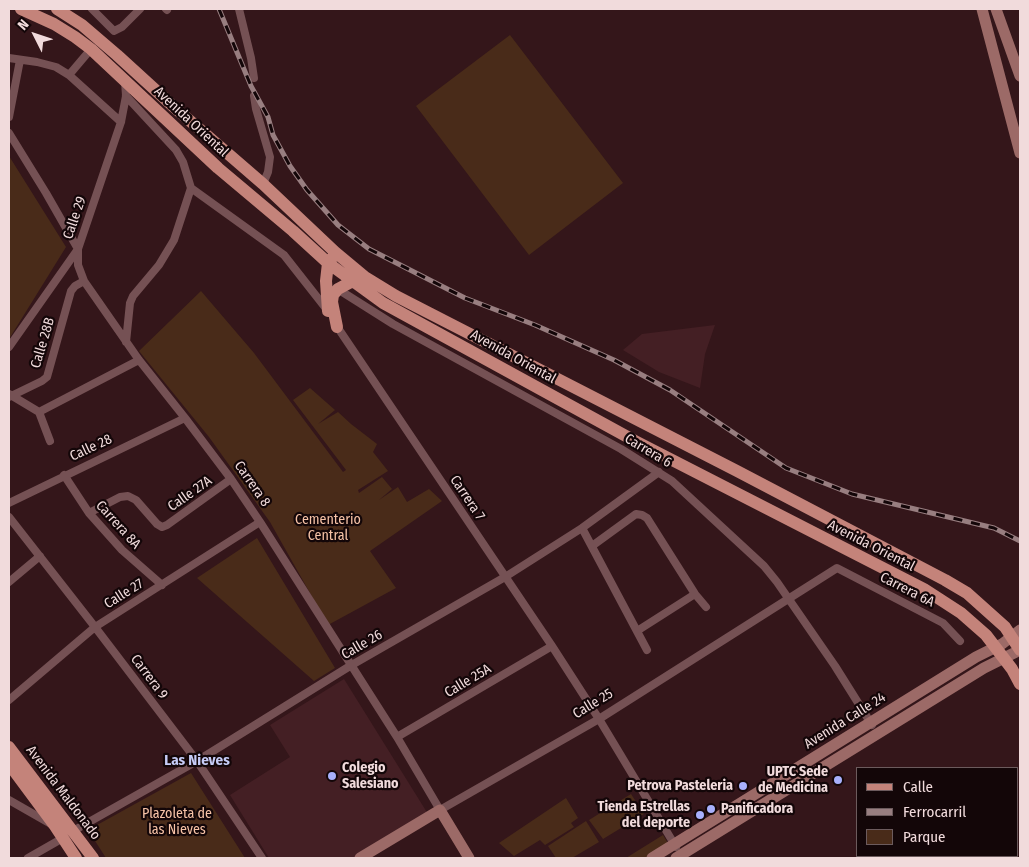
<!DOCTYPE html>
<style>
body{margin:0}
#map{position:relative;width:1029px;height:867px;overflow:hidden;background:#34161a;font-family:"Fira Sans Condensed",sans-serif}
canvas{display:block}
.frame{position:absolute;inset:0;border:10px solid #f1dbdc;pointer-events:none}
.legend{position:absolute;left:856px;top:767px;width:162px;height:90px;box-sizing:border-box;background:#130608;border:1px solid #6c5b5d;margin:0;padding:6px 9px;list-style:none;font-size:15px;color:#f1dbdc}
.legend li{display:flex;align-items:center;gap:10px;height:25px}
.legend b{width:25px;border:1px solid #6c5b5d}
.north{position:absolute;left:10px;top:10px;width:50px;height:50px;-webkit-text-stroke:4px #130608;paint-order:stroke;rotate:311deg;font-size:14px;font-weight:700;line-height:20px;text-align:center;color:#f1dbdc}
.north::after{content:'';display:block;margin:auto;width:18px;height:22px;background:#f1dbdc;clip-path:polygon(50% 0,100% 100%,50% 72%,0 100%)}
</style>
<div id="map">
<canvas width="1029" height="867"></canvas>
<div class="frame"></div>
<ul class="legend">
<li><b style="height:6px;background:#c4837a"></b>Calle</li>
<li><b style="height:6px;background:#987e80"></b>Ferrocarril</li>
<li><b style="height:14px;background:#492b19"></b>Parque</li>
</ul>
<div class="north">N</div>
</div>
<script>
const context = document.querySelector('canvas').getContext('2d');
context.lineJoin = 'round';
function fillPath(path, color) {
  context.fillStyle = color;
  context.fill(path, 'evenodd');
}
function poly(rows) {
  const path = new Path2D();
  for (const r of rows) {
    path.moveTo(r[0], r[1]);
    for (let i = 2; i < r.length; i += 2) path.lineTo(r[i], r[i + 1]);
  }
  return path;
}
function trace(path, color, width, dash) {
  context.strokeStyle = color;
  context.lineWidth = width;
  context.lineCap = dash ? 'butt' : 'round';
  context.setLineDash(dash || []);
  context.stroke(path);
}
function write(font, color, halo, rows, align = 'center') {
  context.font = font + ' "Fira Sans Condensed",sans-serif';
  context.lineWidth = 4.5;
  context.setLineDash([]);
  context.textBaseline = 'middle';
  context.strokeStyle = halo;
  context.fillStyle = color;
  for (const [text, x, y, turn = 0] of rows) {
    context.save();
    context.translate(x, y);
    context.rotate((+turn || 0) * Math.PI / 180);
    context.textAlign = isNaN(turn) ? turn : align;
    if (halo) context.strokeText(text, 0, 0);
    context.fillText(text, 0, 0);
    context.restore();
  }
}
fillPath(poly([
 [715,325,705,354,700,388,659,372,623,350,642,334],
 [344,679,428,814,355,858,269,858,230,795,290,757,270,725]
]), '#441f24');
fillPath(poly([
 [510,35,623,183,529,255,416,106],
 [9,156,66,247,9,339],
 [201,291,254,353,343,472,346,470,293,400,310,388,335,410,318,424,338,412,351,424,377,444,373,452,388,471,358,490,359,493,382,477,392,489,379,500,398,487,407,502,429,489,442,501,370,551,396,588,328,625,270,522,209,437,139,351],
 [257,538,335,668,314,681,197,578],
 [191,773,245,858,106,858,88,830],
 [631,794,644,814,603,839,589,820],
 [566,798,578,818,571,823,574,827,545,845,540,840,514,856,499,843],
 [586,821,599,842,572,858,556,858,548,846],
 [663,835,669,845,648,858,626,858]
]), '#492b19');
trace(poly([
 [92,9,114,31,122,27,140,9],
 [166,9,167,10],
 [239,9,251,58,254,78],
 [9,58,37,62,56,67,69,75,121,122],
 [69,75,91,49],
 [126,96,176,150,183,162,191,188,174,240,159,265,133,296,130,303,126,342],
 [254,96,256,109,270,157,268,172,263,184],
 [9,117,20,60],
 [9,133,46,193,78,249,78,265,84,281,139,360,185,418,231,479,260,522,397,737,440,810,599,719,837,568,943,623,960,641],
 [191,188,284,255,328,311],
 [336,288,393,324,621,449,672,481,764,566,777,582,835,666,872,725],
 [336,325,552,646,599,719,676,847],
 [9,347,78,249,121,122,126,96,125,81],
 [9,394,39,412,50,441],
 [9,397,42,381,47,377,71,291,75,286,84,281],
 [39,412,139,360],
 [64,475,89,513,122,550,162,585],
 [9,503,185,418],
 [89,513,120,497,128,496,136,500,157,524,162,527,167,525,231,479],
 [9,517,95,627,197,761,262,858],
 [582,528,647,650],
 [592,546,636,514,642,515,647,518,695,594,706,607],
 [9,582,40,556],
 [637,631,695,594],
 [9,700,95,627,260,522],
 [397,737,552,646],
 [9,800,51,824],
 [73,831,197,761,350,666,505,577,582,528,659,472],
 [28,858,63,838]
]), '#755154', 8);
trace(poly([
 [982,9,1020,153],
 [996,9,1020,76],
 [360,858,440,810,469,858],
 [652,858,976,657,1002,644,1020,630],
 [676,858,984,668,1020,650]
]), '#9c6a67', 11);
trace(poly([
 [21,9,54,24,75,37,91,49,218,168,293,231,328,263,383,303,635,441,924,589,961,613,986,635,1012,669,1020,684],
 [57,9,82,25,117,55,174,107,263,184,335,252,365,277,396,296,737,471,945,580,967,593,1005,627,1020,650],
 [328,311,326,281,328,263,332,258],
 [337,327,332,302,333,295,338,289,351,282],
 [9,747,93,858],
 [9,764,55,826,76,858]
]), '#c4837a', 12);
const rail = poly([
 [219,9,251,86,268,117,273,135,290,166,307,190,338,225,369,249,465,298,535,325,614,360,670,390,786,468,852,494,994,528,1020,541]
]);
trace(rail, '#987e80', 5);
trace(rail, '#130608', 3, [9]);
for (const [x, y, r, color] of [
 [332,776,5,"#a8b0fc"],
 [838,780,5,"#a8b0fc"],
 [743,786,5,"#a8b0fc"],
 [711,809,5,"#a8b0fc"],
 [700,815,5,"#a8b0fc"]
]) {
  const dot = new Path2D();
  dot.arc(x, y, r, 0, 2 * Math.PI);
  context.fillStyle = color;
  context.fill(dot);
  trace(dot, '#130608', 2);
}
write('14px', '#f1dbdc', '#130608', [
 ["Avenida Oriental",191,122,43],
 ["Calle 29",75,218,-71],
 ["Calle 28B",43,343,-73],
 ["Avenida Oriental",513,357,29],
 ["Calle 28",91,448,-25],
 ["Carrera 6",648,451,31],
 ["Carrera 8",252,484,55],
 ["Calle 27A",190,494,-35],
 ["Carrera 7",467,498,56],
 ["Carrera 8A",118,525,48],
 ["Avenida Oriental",871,546,27],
 ["Carrera 6A",907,590,27],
 ["Calle 27",124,594,-32],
 ["Calle 26",362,645,-30],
 ["Carrera 9",149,677,53],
 ["Calle 25A",468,681,-31],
 ["Calle 25",593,704,-31],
 ["Avenida Calle 24",845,721,-32],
 ["Avenida Maldonado",63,793,53]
]);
write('14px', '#f7c3a7', '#130608', [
 ["Cementerio",328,520],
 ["Central",328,536],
 ["Plazoleta de",177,814],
 ["las Nieves",177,830]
]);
write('bold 14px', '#f1dbdc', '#130608', [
 ["Colegio",342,768,"left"],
 ["Salesiano",342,784,"left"],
 ["UPTC Sede",828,772],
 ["de Medicina",828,788],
 ["Petrova Pasteleria",733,786],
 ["Tienda Estrellas",690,807],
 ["del deporte",690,823],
 ["Panificadora",721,809,"left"]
], 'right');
write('bold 15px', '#c6ccf7', '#130608', [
 ["Las Nieves",197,761]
]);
</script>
